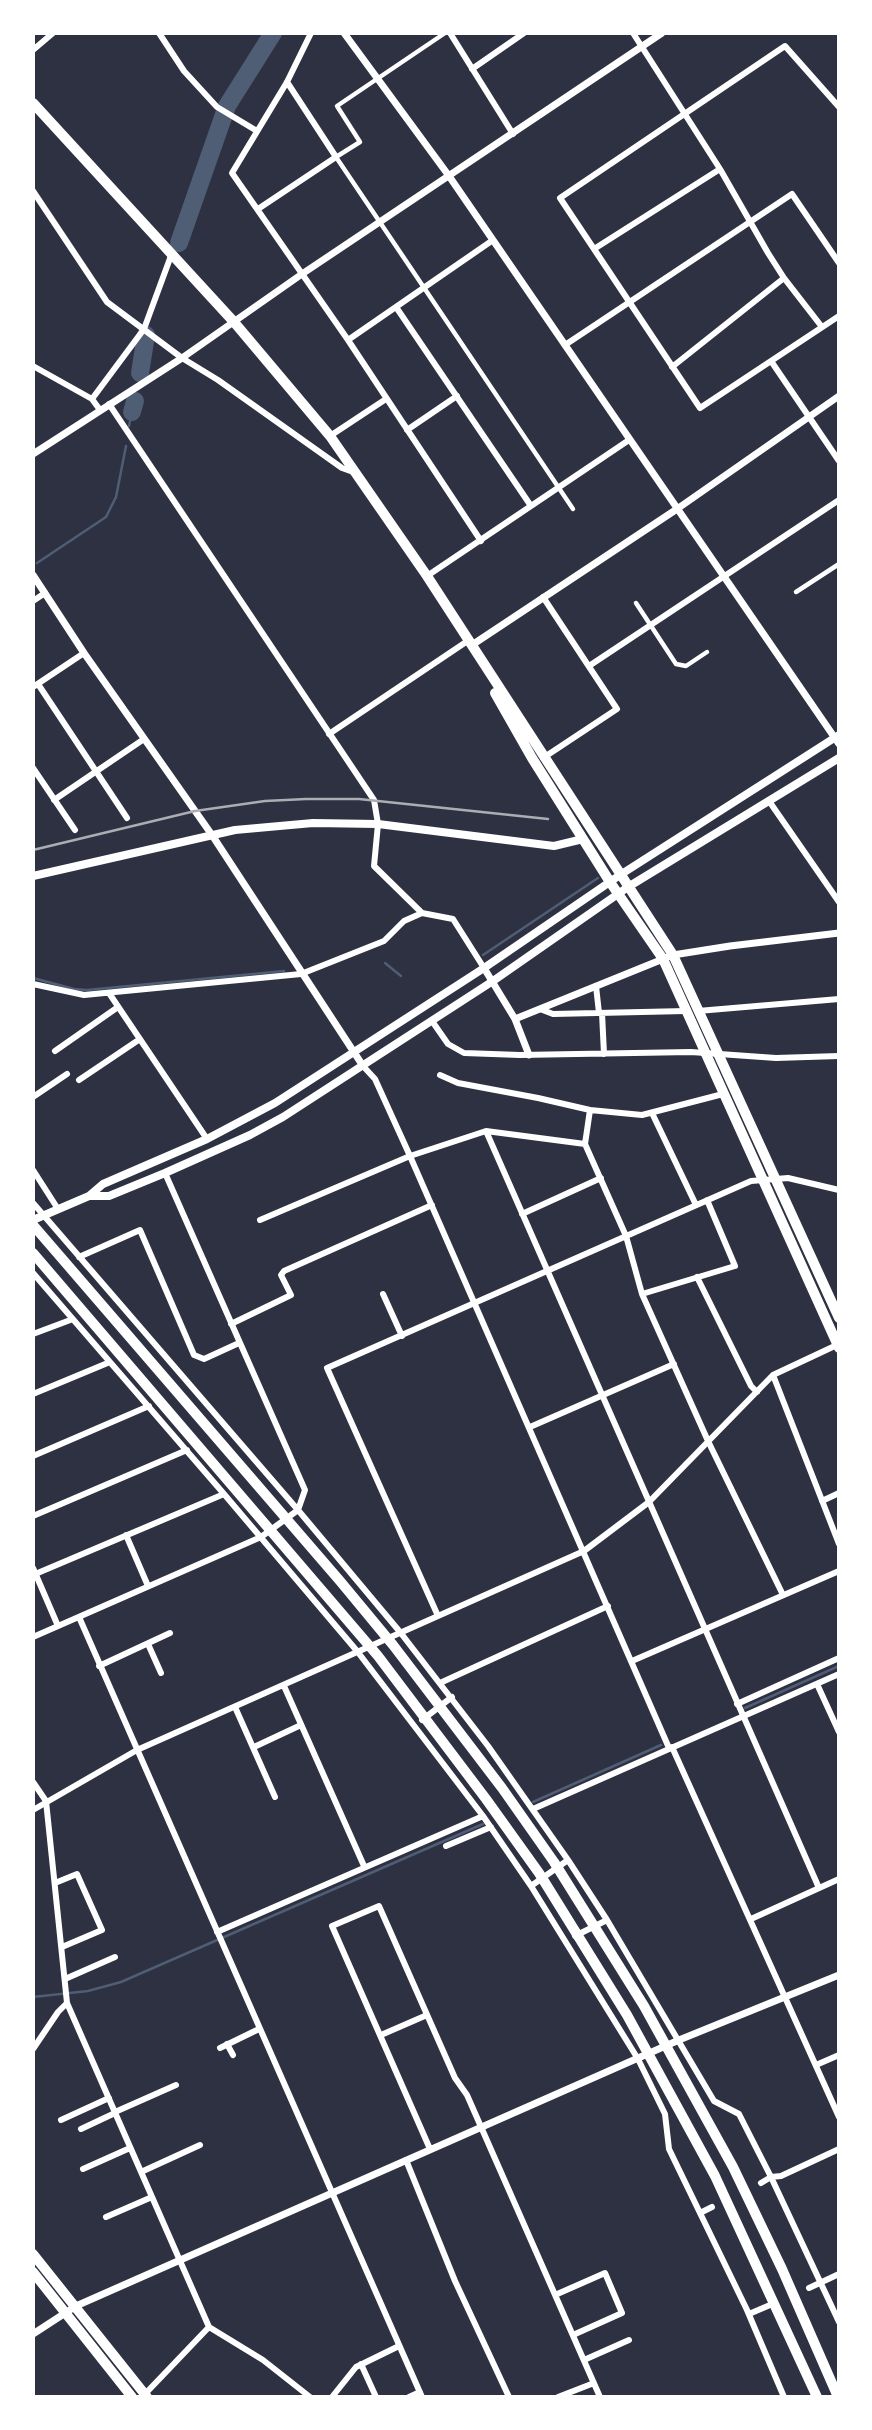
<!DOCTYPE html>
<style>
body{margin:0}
#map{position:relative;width:872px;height:2430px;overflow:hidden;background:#2d3142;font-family:"Source Sans 3",sans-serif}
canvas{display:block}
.frame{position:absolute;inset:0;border:35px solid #fff;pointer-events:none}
</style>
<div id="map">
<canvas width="872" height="2430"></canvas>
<div class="frame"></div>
</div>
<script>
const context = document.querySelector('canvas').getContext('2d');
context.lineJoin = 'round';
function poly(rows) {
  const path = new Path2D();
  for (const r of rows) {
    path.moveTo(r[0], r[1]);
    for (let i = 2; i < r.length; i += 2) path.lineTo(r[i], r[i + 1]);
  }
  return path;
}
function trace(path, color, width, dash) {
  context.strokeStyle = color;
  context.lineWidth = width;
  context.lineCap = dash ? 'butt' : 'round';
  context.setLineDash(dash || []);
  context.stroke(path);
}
trace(poly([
 [129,426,132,412],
 [37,563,106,517,116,497,126,446],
 [483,955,598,878],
 [385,963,401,976],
 [33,978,74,989,87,990,284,971],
 [745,1708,839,1666],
 [533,1802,661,1745],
 [33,1997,88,1991,121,1982,483,1824]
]), '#4f5d75', 2.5);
trace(poly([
 [179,243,227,106,273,33],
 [140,373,146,335],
 [132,412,135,401]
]), '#4f5d75', 18);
trace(poly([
 [445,33,337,106,360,142,336,157,573,509],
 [796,592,839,564],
 [636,603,676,664,686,666,707,652]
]), '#fff', 4.5);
trace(poly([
 [159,33,184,71,217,107,257,131],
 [311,33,287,82,232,173,348,340,481,541],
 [450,33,513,134],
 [633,33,720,169,768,253,784,278,822,327],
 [33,50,53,33],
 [472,69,524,33],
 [839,107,785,46,560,198,700,408,839,316],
 [33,191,107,302,182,358,218,380,342,468,356,473],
 [258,209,336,157,287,82],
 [594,249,720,169],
 [396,307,531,506],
 [348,340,493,240],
 [565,345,792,194,839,263],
 [771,361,839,461],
 [33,366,92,399,100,410],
 [672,367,784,278],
 [92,399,144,329,172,253],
 [109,404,374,800,378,824,374,866,422,913,453,919,484,968],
 [407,430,457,396],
 [330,436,386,399],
 [427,576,629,440],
 [543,597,617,709,543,758],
 [33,601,45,593],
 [589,666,839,500],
 [38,684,127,818],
 [33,687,84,653],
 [329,734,469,640],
 [33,768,75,830],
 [54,800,144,739],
 [769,801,839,902],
 [33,984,84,995,301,974,384,941,404,921,422,913],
 [596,986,599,1013],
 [109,993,207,1139],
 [540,1009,553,1014,686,1011],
 [698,1011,839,999],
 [602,1013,604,1054],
 [432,1021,448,1044,464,1053,520,1055,691,1052,776,1058,839,1056],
 [55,1051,118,1007],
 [363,1066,375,1079,410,1156,669,1748],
 [440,1075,458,1083,538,1098,590,1110],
 [79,1080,140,1039],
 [33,1097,67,1074],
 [652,1113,696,1205],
 [486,1131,819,1888],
 [585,1144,590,1110,642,1115,723,1094],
 [33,1170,58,1209],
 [33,1203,298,1510,400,1632,488,1746,568,1860,607,1920,714,2101,739,2114,771,2177,839,2322],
 [522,1214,601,1178],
 [260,1220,410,1156,486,1131,585,1144,626,1236,642,1294,708,1441,783,1595],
 [79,1257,140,1230,194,1355,204,1359,239,1343],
 [33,1273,224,1494,357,1651,483,1816,531,1886,638,2059,665,2114,669,2149,747,2310,784,2397],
 [697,1277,751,1386,757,1392],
 [383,1294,402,1336],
 [642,1294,735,1266,707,1200],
 [231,1324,291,1295,281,1275,284,1271,432,1205],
 [33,1334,73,1319],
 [773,1375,839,1544],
 [33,1394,110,1362],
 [530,1427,674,1364],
 [33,1456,149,1406],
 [822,1501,839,1493],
 [33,1516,187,1450],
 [126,1535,148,1586],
 [33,1568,58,1626],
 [33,1575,224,1494],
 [438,1616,327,1368,751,1181,788,1178,839,1190],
 [79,1617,422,2397],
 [33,1637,261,1537,298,1510,305,1490,165,1173],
 [148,1644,161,1673],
 [632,1661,839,1571],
 [99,1666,170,1633],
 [440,1683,608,1606],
 [817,1684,839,1732],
 [284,1686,364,1866],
 [737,1704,839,1658],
 [235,1707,275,1797],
 [422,1720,452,1697],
 [254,1747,301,1725],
 [672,1747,839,2117],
 [33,1782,46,1801,67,2003,209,2327,263,2360,310,2397],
 [533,1809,839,1674],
 [33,1810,137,1750,584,1551,649,1502,773,1375,839,1344],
 [446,1846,491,1827],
 [55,1883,77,1874,102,1930,62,1947],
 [531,1886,568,1860],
 [751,1919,839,1879],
 [217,1932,483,1816],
 [575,1936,607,1920],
 [65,1979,115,1957],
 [381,2035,427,2015],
 [227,2044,233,2055],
 [220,2048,259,2029],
 [33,2049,58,2012,67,2003],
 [816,2065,839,2055],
 [115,2112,176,2085],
 [61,2120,109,2098],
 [81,2129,115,2113],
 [430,2149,332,1926,379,1906,455,2078,467,2095,600,2397],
 [406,2160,455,2281,509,2397],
 [83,2169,130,2148],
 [141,2172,200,2145],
 [761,2183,771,2177,781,2176,839,2149],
 [700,2213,712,2207],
 [106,2217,152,2197],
 [809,2288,839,2274],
 [555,2295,605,2273,622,2313,573,2335],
 [749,2314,770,2305],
 [584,2360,629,2340],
 [361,2364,376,2397],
 [145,2394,209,2327],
 [332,2397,356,2367,399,2346],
 [409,2397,420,2392],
 [558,2397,594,2383]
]), '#fff', 6);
trace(poly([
 [344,33,449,176,839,744],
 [33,454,182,358,302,274,662,33],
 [33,575,84,653,212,835,363,1066],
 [472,645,677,509,839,396],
 [484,968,515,1019,529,1055],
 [515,1019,673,955,730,946,839,933],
 [33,2334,76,2306,679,2040,839,1975]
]), '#fff', 7);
trace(poly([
 [33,876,235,830,313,823,378,824,554,846,583,839],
 [89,1196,109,1196,165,1173,250,1135,283,1117,493,981,628,887,839,758],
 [33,1220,89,1196,103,1184,207,1139,275,1103,484,968,620,875,839,735]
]), '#fff', 8);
trace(poly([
 [33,103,234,322,330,436,427,576,673,955,839,1318],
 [495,693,532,758,610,882,663,959,839,1348],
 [33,2254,147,2397],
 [33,2272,132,2397]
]), '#fff', 10);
trace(poly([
 [33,1225,340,1581,393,1645,502,1788,554,1862,644,2006,733,2167,782,2269,838,2397],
 [33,1253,378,1656,486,1799,539,1873,627,2015,715,2176,817,2397]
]), '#fff', 10);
trace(poly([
 [33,850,195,811,265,801,306,799,359,799,548,819]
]), '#abadb3', 2.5);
</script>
